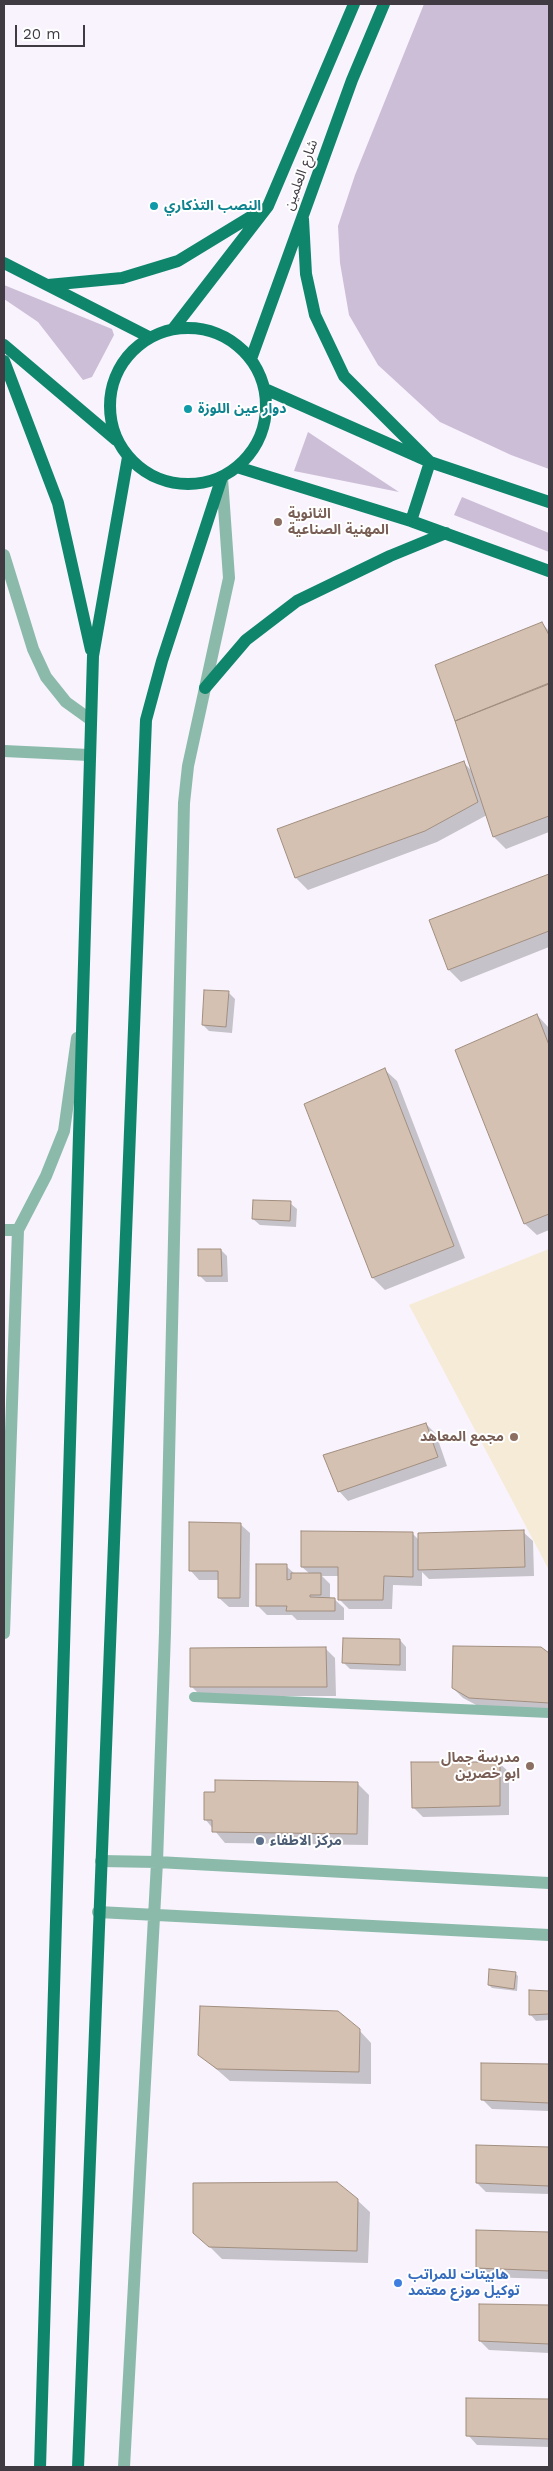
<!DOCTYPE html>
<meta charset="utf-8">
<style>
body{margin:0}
#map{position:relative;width:553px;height:2471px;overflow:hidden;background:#f8f3fc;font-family:"Work Sans",sans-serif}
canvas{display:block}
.frame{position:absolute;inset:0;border:5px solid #403b43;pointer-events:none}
.scale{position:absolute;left:15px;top:25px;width:70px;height:22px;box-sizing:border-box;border:2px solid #403b43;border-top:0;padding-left:6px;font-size:15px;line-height:18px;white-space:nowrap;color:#403b43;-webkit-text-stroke:4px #fff;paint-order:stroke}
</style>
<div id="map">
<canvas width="553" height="2471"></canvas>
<div class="frame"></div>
<div class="scale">20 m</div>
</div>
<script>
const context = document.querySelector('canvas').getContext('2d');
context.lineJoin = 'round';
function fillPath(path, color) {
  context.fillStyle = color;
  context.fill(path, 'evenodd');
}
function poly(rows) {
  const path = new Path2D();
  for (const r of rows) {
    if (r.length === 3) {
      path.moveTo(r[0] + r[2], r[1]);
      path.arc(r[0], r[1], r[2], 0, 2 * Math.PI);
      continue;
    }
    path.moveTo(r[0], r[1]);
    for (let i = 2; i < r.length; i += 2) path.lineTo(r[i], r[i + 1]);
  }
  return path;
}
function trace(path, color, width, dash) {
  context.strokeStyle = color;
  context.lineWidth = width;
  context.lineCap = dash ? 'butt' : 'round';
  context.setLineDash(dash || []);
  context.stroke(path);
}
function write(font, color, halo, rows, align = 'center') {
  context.font = font + ' "Work Sans","Noto Sans Arabic",sans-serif';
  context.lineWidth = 4;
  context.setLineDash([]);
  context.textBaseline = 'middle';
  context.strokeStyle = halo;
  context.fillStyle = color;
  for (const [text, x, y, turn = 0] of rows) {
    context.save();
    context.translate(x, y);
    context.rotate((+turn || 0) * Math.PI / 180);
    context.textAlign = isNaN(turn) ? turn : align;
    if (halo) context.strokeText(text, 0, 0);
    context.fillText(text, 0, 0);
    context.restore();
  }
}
fillPath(poly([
 [549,1249,549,1570,409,1305]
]), '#f5ebd6');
fillPath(poly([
 [424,4,549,4,549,469,511,455,440,422,378,365,349,315,340,263,338,226,355,175],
 [4,285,112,329,114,335,92,377,83,380,38,322,4,299],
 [308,432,399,492,294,471],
 [462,497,549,533,549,552,454,515]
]), '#cdbed8');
fillPath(poly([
 [542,623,549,631,549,832,506,849,494,837,487,815,437,842,308,890,296,878,278,830,464,763,473,772,456,720],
 [549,875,549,947,461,982,449,970,431,921],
 [228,992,235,999,232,1033,209,1031,203,1025],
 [537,1015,549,1028,549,1230,537,1235,525,1224],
 [385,1070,397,1081,465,1258,385,1290,373,1278,305,1104],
 [290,1203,297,1209,296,1227,260,1225,253,1219],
 [221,1250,227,1256,228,1282,206,1282,200,1276],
 [426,1424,436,1434,447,1466,348,1501,339,1491],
 [240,1524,250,1533,249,1607,229,1607,219,1598,220,1580,199,1580,190,1570],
 [523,1532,533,1541,534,1576,429,1579,422,1572,422,1586,393,1585,392,1609,349,1609,339,1599,339,1576,322,1576,330,1584,330,1599,334,1599,344,1608,344,1620,297,1620,292,1615,267,1615,257,1605,286,1566,295,1574,310,1574,302,1567,413,1534,419,1540],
 [400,1640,406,1647,406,1671,350,1669,343,1662],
 [541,1648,549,1655,549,1711,480,1707,463,1698,453,1688],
 [326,1649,335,1658,336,1696,201,1696,191,1686],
 [499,1763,509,1772,509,1815,423,1817,413,1807],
 [357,1783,369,1795,368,1845,225,1843,205,1819],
 [515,1973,518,1976,517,1991,492,1988,489,1985],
 [530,1992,549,1992,549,2020,536,2021,530,2014],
 [359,2030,371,2043,371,2084,230,2081,199,2054],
 [483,2064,549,2065,549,2111,492,2109,483,2100],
 [477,2147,549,2148,549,2194,486,2192,477,2183],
 [357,2200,370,2212,368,2263,222,2259,195,2232],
 [477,2232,549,2233,549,2279,486,2277,477,2267],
 [480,2305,549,2306,549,2353,489,2350,480,2341],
 [468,2399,549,2401,549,2447,477,2445,468,2435]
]), '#0003');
const building = poly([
 [542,622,549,635,549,683,455,721,435,665,542,622],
 [549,684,549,816,493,837,455,721,549,684],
 [464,761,478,802,425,831,295,878,277,829,464,761],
 [549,874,549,931,448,970,429,920,549,874],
 [204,990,229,991,226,1027,202,1025,204,990],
 [537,1014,549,1045,549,1214,524,1224,455,1050,537,1014],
 [385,1068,454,1246,372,1278,304,1104,385,1068],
 [253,1200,291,1201,290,1221,252,1219,253,1200],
 [198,1249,221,1249,222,1276,198,1276,198,1249],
 [426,1423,438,1457,338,1492,323,1455,426,1423],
 [189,1522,241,1523,240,1598,218,1598,218,1571,189,1571,189,1522],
 [524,1530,525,1567,418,1570,418,1533,524,1530],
 [301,1531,413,1532,413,1577,384,1576,383,1600,338,1600,338,1567,301,1567,301,1531],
 [256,1564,287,1564,287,1580,291,1579,291,1573,321,1573,321,1595,310,1595,310,1597,335,1598,335,1611,286,1611,287,1606,256,1606,256,1564],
 [343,1638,400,1639,400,1665,342,1663,343,1638],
 [453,1646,541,1647,549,1653,549,1703,469,1698,452,1688,453,1646],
 [326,1647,327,1687,190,1687,190,1648,326,1647],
 [411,1762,500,1762,500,1806,412,1808,411,1762],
 [215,1780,358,1782,357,1834,212,1832,212,1820,204,1820,204,1792,215,1792,215,1780],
 [489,1969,516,1972,514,1989,488,1985,489,1969],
 [529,1990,549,1991,549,2014,529,2015,529,1990],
 [200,2006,338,2011,360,2029,359,2072,217,2069,198,2055,200,2006],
 [481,2063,549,2064,549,2103,481,2100,481,2063],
 [476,2145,549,2147,549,2186,476,2183,476,2145],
 [337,2182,358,2199,357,2251,209,2247,193,2233,193,2183,337,2182],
 [476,2230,549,2232,549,2271,476,2268,476,2230],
 [479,2304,549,2305,549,2344,479,2341,479,2304],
 [466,2398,549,2399,549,2439,466,2436,466,2398]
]);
fillPath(building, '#d5c1b1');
trace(building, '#a18e7f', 1);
trace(poly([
 [194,1697,549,1713]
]), '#8bbaaa', 10);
trace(poly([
 [4,555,33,649,46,677,66,702,91,720],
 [4,751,89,755],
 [4,1230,18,1230],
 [4,1633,18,1230,46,1176,64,1131,77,1038],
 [101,1861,157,1862,549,1883],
 [98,1912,549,1935],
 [124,2467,157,1862,165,1632,184,803,188,766,229,578,222,478]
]), '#8bbaaa', 12);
trace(poly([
 [303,219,306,274,315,315,344,376,430,462,411,521],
 [4,263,149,337],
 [48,285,122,278,178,261,260,211],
 [188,406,78],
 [173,329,268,206,354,4],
 [4,345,116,440],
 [251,359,352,80,384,4],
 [4,361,58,503,91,650],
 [265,389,430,462,549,502],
 [237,467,411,521,549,571],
 [205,688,246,640,297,601,390,556,446,533],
 [40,2467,93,656,128,457],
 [78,2467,146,720,162,661,222,477]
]), '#0f866c', 12);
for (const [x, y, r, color] of [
 [154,206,5,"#0f9aa8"],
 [188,409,5,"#0f9aa8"],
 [278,522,5,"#8d6e63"],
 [514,1437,5,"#8d6e63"],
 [530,1766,5,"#8d6e63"],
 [260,1841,5,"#5c6f8a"],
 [398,2283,5,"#3f7fe0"]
]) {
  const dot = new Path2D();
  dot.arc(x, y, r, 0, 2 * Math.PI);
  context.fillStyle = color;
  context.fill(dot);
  trace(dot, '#fff', 2);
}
write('14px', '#403b43', '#fff', [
 ["شارع العلمين",301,175,-70]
]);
write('bold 14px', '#0d838f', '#fff', [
 ["النصب التذكاري",164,206],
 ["دوار عين اللوزة",198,409]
], 'left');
write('bold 14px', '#785e54', '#fff', [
 ["الثانوية",288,514,"left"],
 ["المهنية الصناعية",288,530,"left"],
 ["مجمع المعاهد",504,1437],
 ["مدرسة جمال",520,1758],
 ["ابو خصرين",520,1774]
], 'right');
write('bold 14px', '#4e5e75', '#fff', [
 ["مركز الاطفاء",270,1841]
], 'left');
write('bold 14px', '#366cbe', '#fff', [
 ["هابيتات للمراتب",408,2275],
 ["توكيل موزع معتمد",408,2291]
], 'left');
</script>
